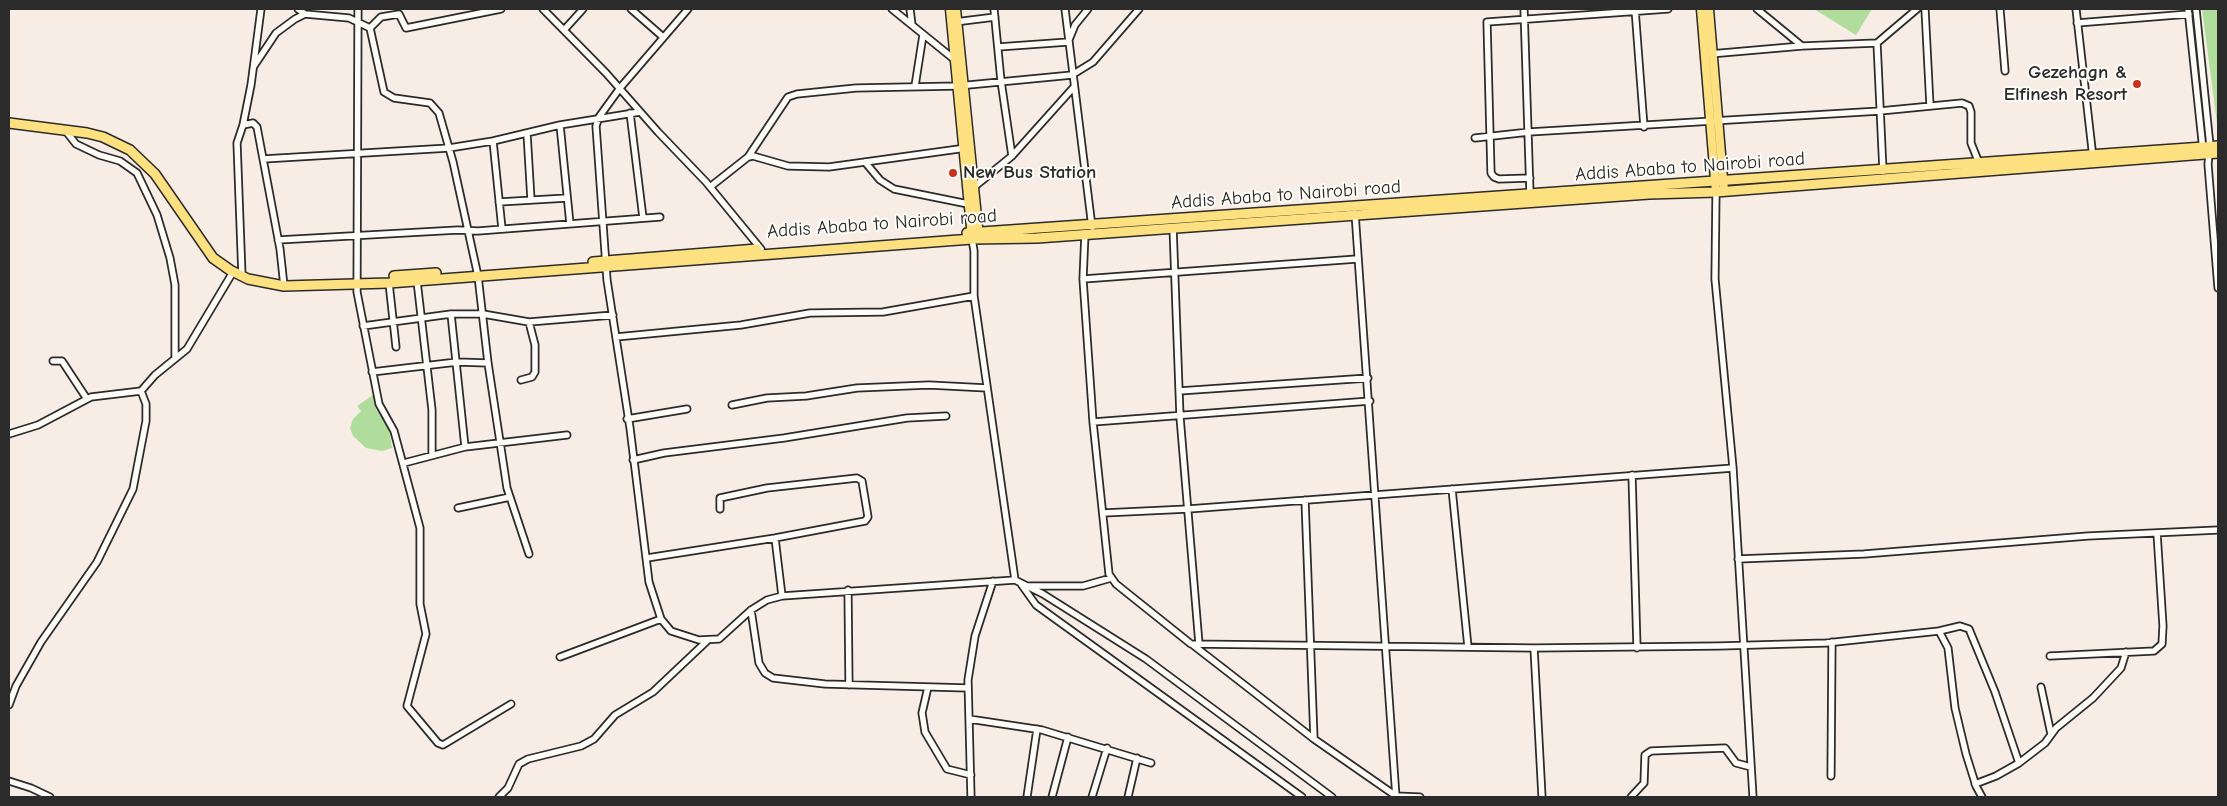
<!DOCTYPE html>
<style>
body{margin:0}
#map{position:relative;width:2227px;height:806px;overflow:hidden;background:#f8ede5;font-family:"Comic Neue",sans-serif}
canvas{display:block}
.frame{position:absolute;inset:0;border:10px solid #2b2b2b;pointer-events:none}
</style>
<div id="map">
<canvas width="2227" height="806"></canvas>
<div class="frame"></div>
</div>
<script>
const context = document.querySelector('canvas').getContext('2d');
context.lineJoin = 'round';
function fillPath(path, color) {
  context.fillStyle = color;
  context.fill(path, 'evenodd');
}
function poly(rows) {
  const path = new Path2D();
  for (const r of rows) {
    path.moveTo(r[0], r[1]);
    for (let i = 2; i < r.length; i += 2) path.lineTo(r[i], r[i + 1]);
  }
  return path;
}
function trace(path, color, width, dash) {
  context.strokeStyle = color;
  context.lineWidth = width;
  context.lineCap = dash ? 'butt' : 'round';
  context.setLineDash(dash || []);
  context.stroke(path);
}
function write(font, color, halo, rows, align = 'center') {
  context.font = font + ' "Comic Neue",sans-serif';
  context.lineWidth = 4;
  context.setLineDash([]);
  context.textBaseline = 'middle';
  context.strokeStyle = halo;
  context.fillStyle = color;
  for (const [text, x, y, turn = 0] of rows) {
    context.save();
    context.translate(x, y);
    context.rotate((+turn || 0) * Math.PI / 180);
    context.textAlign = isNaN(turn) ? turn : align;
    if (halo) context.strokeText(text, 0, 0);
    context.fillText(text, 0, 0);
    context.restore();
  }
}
fillPath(poly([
 [1814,9,1872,9,1856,35],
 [2202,9,2218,9,2218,131],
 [373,395,376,409,389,429,392,448,382,451,366,448,353,436,350,428,353,419,361,411,357,406]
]), '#b0dd9c');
const minor = poly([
 [298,9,305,14],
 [358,9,357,292,379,404,394,431,420,528,420,604,426,634,407,706,438,743,443,745,511,704],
 [543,9,606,73,658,132,706,182,761,249],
 [631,9,663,37],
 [688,9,620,88,599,117,596,126,607,280,630,428,649,582,661,619,671,631,699,640,719,639,751,610,767,600,782,596,1015,580,974,296,974,251,972,239],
 [892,9,955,60],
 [910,9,912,25],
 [994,9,1001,81,1012,156],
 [1065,9,1092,227],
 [1524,9,1530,194],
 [1635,9,1644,127],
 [1757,9,1802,46],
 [1925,9,1930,106],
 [2000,9,2005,71],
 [2076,9,2093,158],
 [2188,9,2203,150],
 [2196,9,2210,146,2208,164,2218,288],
 [955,22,995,17],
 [2077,23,2189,14],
 [370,28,381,17,399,14,406,28,501,9],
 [564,30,583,9],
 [1877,43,1883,171],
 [998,47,1068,42,1075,25,1088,9],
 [1710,54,1802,46,1877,43,1917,9],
 [254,66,276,33,295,19,305,14,349,18,370,28,384,92,394,98,430,103,439,113,453,162,478,276,488,363,507,488,529,554],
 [915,86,923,35],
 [630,113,643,218],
 [243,125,251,85,261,9],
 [560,125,570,224],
 [65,130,76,144,99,155,120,161,137,173,157,215,170,258,175,285,175,358],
 [527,133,531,200],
 [1475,138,1529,132,1880,111,1962,103,1969,106,1971,112,1971,143,1979,163],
 [493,141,502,229],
 [748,157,788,97,797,94,856,88,958,86,1072,75,1093,62,1139,9],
 [263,159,449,148,493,141,560,125,640,112],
 [865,162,880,180,894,189,968,204],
 [1530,178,1499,179,1494,177,1491,173,1487,22,1668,9],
 [710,187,748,157,753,156,788,166,829,167,966,148],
 [974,187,1012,156,1073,88],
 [1716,192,1715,279,1733,468,1753,797],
 [499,202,567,198],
 [1355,213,1396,797],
 [1173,227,1180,417,1199,644],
 [1085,233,1083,279,1093,422,1109,574,1116,584,1191,644,1534,648,1719,646,1826,643,1939,631,1948,648,1955,708,1966,754,1976,786,1982,797],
 [278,240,458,230,478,231,660,217],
 [242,276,237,143,243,125,253,123,257,127,280,249,284,286],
 [1083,279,1357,259],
 [417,281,432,410,432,455],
 [389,283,396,347],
 [451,314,465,447],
 [363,326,451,314,483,314,529,322,613,315],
 [616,337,741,325,810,313,883,312,974,296],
 [53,361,62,361,87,399],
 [372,372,457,362,488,363],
 [521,380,532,377,535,372,535,345,529,322],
 [1179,391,1368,378],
 [732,405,767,398,806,396,857,388,929,385,987,388],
 [627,419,687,409],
 [1093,422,1370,401],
 [9,434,38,425,91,397,141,391],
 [633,460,664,453,784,438,907,418,946,416],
 [404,463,465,447,567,435],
 [1632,475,1637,648],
 [1452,489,1468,647],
 [1305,500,1314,739],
 [458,508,510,497],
 [1103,513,1188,509,1733,468],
 [775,538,782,596],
 [647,558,775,538,865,521,868,517,862,481,857,478,767,488,720,498,720,509],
 [1738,559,1864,554,2088,536,2218,530],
 [1015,580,1043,594,1146,659,1332,797],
 [1021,584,1036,605,1302,797],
 [1030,586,1083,586,1111,578],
 [848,590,849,685],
 [751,610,759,663,765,673,773,678,825,684,968,688],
 [1939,631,1960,626,1969,629,1995,692,2019,763],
 [1193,645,1314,739,1396,796,1420,797],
 [1534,648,1542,797],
 [2050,656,2154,651,2162,644,2163,626,2157,533],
 [560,657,661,619],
 [928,687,922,713,925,732,947,769,971,775],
 [2041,687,2051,734],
 [9,705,16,686,41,642,97,562,133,489,146,421,146,404,141,391,155,375,187,349,233,272],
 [969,719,1042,730,1151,763],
 [1831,776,1832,642],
 [9,781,31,788,50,797],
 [1975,784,1996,776,2019,763,2045,743,2056,728,2093,698,2121,668,2126,652],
 [499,797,508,788,519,764,528,759,581,746,594,739,615,715,653,692,707,641],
 [971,797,968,680,975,636,993,581],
 [1027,797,1037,729],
 [1052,797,1068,737],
 [1092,797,1107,748],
 [1128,797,1137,758],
 [1631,797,1644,783,1645,755,1651,751,1725,748,1736,763,1751,767]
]);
const major = poly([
 [950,9,972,238],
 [956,9,979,237],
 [1701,9,1716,192],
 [1709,9,1724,190]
]);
const highway = poly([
 [9,123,87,133,103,137,130,150,155,174,213,258,230,270,248,279,284,286,389,283,972,239,1037,238,1649,194,1716,192,2218,153],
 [967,233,2218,146],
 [593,262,757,249],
 [394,276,436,273]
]);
trace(minor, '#2b2b2b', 9);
trace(major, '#2b2b2b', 11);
trace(highway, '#2b2b2b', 12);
trace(minor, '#fdfcf7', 5.5);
trace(major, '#fde080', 8);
trace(highway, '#fde080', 9);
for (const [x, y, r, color] of [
 [2137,84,5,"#c8321e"],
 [953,173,5,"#c8321e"]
]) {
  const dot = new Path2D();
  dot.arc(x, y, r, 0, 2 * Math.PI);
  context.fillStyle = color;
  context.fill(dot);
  trace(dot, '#fdfcf7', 2);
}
write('bold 19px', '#2b2b2b', '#fdfcf7', [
 ["Gezehagn &",2127,73],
 ["Elfinesh Resort",2127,95],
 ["New Bus Station",963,173,"left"]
], 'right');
write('19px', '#2b2b2b', '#fdfcf7', [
 ["Addis Ababa to Nairobi road",1690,167,-4],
 ["Addis Ababa to Nairobi road",1286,195,-4],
 ["Addis Ababa to Nairobi road",882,224,-4]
]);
</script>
